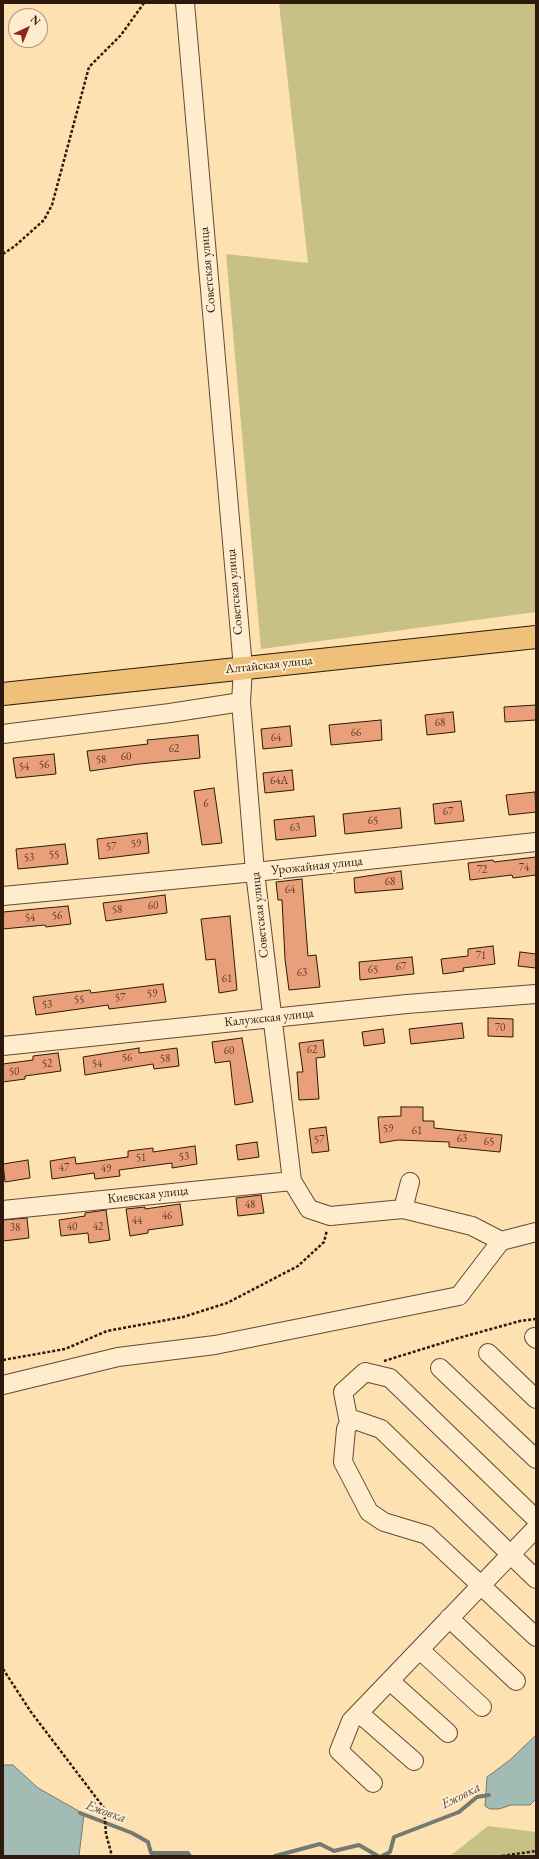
<!DOCTYPE html>
<meta charset="utf-8">
<style>
body{margin:0}
#map{position:relative;width:539px;height:1859px;overflow:hidden;background:#fde1b0;font-family:"EB Garamond",serif}
canvas{display:block}
.frame{position:absolute;inset:0;border:4px solid #2d190e;pointer-events:none}
.north{position:absolute;left:8px;top:8px;width:40px;height:40px;box-sizing:border-box;background:#feeccc;border:1px solid #aa9880;border-radius:50%;rotate:44deg;font-size:11px;font-weight:700;line-height:16px;text-align:center;color:#2d190e}
.north::after{content:'';display:block;margin:auto;width:14px;height:18px;background:#8f2418;clip-path:polygon(50% 0,100% 100%,50% 72%,0 100%)}
</style>
<div id="map">
<canvas width="539" height="1859"></canvas>
<div class="frame"></div>
<div class="north">N</div>
</div>
<script>
const context = document.querySelector('canvas').getContext('2d');
context.lineJoin = 'round';
function fillPath(path, color) {
  context.fillStyle = color;
  context.fill(path, 'evenodd');
}
function poly(rows) {
  const path = new Path2D();
  for (const r of rows) {
    path.moveTo(r[0], r[1]);
    for (let i = 2; i < r.length; i += 2) path.lineTo(r[i], r[i + 1]);
  }
  return path;
}
function trace(path, color, width, dash) {
  context.strokeStyle = color;
  context.lineWidth = width;
  context.lineCap = dash ? 'butt' : 'round';
  context.setLineDash(dash || []);
  context.stroke(path);
}
function write(font, color, halo, rows, align = 'center') {
  context.font = font + ' "EB Garamond",serif';
  context.lineWidth = 4;
  context.setLineDash([]);
  context.textBaseline = 'middle';
  context.strokeStyle = halo;
  context.fillStyle = color;
  for (const [text, x, y, turn = 0] of rows) {
    context.save();
    context.translate(x, y);
    context.rotate((+turn || 0) * Math.PI / 180);
    context.textAlign = isNaN(turn) ? turn : align;
    if (halo) context.strokeText(text, 0, 0);
    context.fillText(text, 0, 0);
    context.restore();
  }
}
fillPath(poly([
 [279,3,536,3,536,612,261,649,226,254,308,263],
 [488,1826,536,1832,536,1856,450,1856]
]), '#c7c186');
const water = poly([
 [536,1735,536,1799,530,1805,511,1805,499,1809,490,1809,485,1806,487,1777,510,1760,536,1735],
 [3,1765,13,1765,38,1788,84,1814,79,1856,3,1856,3,1765]
]);
fillPath(water, '#a2bbb5');
trace(water, '#737a72', 1);
trace(poly([
 [80,1813,132,1833,148,1842,151,1853,188,1853,190,1856],
 [275,1856,320,1844,334,1851,359,1845,378,1856],
 [382,1856,390,1852,394,1837,459,1812,477,1797,489,1795]
]), '#737a72', 4);
const building = poly([
 [536,705,536,720,505,722,504,707,536,705],
 [453,712,455,732,427,735,425,715,453,712],
 [381,720,382,740,331,745,329,725,381,720],
 [290,726,292,746,263,749,261,729,290,726],
 [198,735,200,758,139,764,90,771,87,751,148,744,147,740,198,735],
 [54,754,56,774,16,778,13,758,54,754],
 [292,770,294,790,265,793,263,773,292,770],
 [214,788,222,843,202,845,194,791,214,788],
 [535,792,536,812,509,815,506,795,535,792],
 [461,801,464,821,435,824,433,804,461,801],
 [400,808,402,828,345,834,343,814,400,808],
 [314,816,316,836,276,840,274,820,314,816],
 [147,833,149,853,99,859,97,839,147,833],
 [65,844,68,864,18,869,16,849,65,844],
 [536,857,536,875,513,878,512,875,470,880,468,863,493,860,494,862,536,857],
 [401,871,403,889,355,893,354,878,401,871],
 [302,879,308,956,316,955,320,987,289,990,285,959,282,900,278,900,276,882,302,879],
 [165,895,167,913,106,921,103,903,165,895],
 [68,906,71,924,46,927,45,925,3,929,3,912,68,906],
 [230,916,237,990,219,993,215,959,206,960,201,919,230,916],
 [493,946,495,964,463,968,464,971,443,974,441,959,468,956,468,949,493,946],
 [520,952,536,954,536,968,518,966,520,952],
 [412,957,414,974,360,980,359,962,412,957],
 [163,984,166,1002,109,1009,108,1005,36,1015,33,997,90,990,91,993,163,984],
 [488,1018,513,1019,513,1037,488,1036,488,1018],
 [462,1023,464,1038,411,1044,409,1029,462,1023],
 [383,1029,385,1043,364,1046,362,1032,383,1029],
 [242,1038,253,1102,235,1105,230,1061,215,1063,212,1042,242,1038],
 [323,1040,325,1057,316,1058,319,1099,299,1100,297,1072,303,1072,299,1043,323,1040],
 [139,1048,139,1053,177,1048,179,1066,154,1069,153,1064,85,1075,83,1057,139,1048],
 [58,1053,61,1071,25,1076,25,1079,3,1082,3,1064,33,1060,33,1056,58,1053],
 [401,1107,423,1107,423,1121,434,1121,434,1128,502,1135,500,1152,449,1147,449,1142,398,1140,380,1143,378,1117,401,1116,401,1107],
 [326,1127,329,1151,312,1153,309,1129,326,1127],
 [257,1142,259,1157,238,1160,236,1145,257,1142],
 [195,1146,197,1164,172,1168,172,1163,119,1170,120,1176,95,1179,94,1173,52,1179,50,1161,75,1157,76,1164,128,1157,128,1151,153,1148,153,1152,195,1146],
 [28,1160,30,1178,5,1182,3,1164,28,1160],
 [261,1195,264,1213,238,1216,236,1198,261,1195],
 [180,1204,183,1225,148,1230,148,1233,130,1236,126,1209,145,1207,145,1209,180,1204],
 [106,1210,110,1240,89,1243,88,1233,61,1236,59,1220,85,1216,85,1213,106,1210],
 [27,1218,29,1238,3,1241,3,1220,27,1218]
]);
fillPath(building, '#ea9f7b');
trace(building, '#2d190e', 1);
const minor = poly([
 [185,3,243,668,241,702,255,872,292,1181,309,1209,330,1216,403,1209,472,1226,501,1241],
 [3,734,170,713,241,702],
 [3,896,255,872,536,842],
 [3,1046,407,1004,536,994],
 [403,1209,410,1182],
 [3,1210,292,1181],
 [534,1337,536,1339],
 [488,1353,536,1399],
 [440,1368,536,1459],
 [3,1385,118,1357,215,1345,459,1296,501,1241,536,1232],
 [349,1423,343,1392,365,1372,390,1378,536,1519],
 [536,1579,381,1429,355,1420,349,1423,346,1429,343,1462,369,1512,384,1522,427,1535,536,1637],
 [449,1618,516,1681],
 [420,1650,482,1707],
 [390,1681,448,1733],
 [359,1713,414,1761],
 [373,1783,339,1751,351,1721,536,1528]
]);
const major = poly([
 [3,694,536,637]
]);
trace(minor, '#614b36', 20);
trace(major, '#2d190e', 24);
trace(poly([
 [3,254,15,246,44,220,52,205,89,67,121,35,144,3],
 [3,1360,65,1349,107,1331,183,1317,227,1303,298,1266,324,1242,327,1230],
 [384,1361,455,1339,520,1321,536,1319],
 [3,1669,31,1712,104,1808,106,1834,112,1856],
 [502,1856,536,1851]
]), '#2d190e', 2.5, [3, 2]);
trace(minor, '#feeccc', 18);
trace(major, '#eec078', 22);
write('11px', '#5c3a29', null, [
 ["68",440,723],
 ["66",356,733],
 ["64",276,738],
 ["62",174,749],
 ["60",126,757],
 ["58",101,760],
 ["56",44,765],
 ["54",24,767],
 ["64А",279,781],
 ["6",206,804],
 ["67",448,812],
 ["65",373,821],
 ["63",295,828],
 ["59",136,844],
 ["57",111,847],
 ["55",54,855],
 ["53",29,858],
 ["74",524,868],
 ["72",482,870],
 ["68",390,882],
 ["64",290,890],
 ["60",153,906],
 ["58",117,910],
 ["56",57,916],
 ["54",30,918],
 ["71",481,956],
 ["67",401,967],
 ["65",373,970],
 ["63",302,973],
 ["61",227,979],
 ["59",152,994],
 ["57",120,998],
 ["55",79,1000],
 ["53",47,1005],
 ["70",500,1028],
 ["62",312,1050],
 ["60",229,1051],
 ["56",127,1058],
 ["58",165,1059],
 ["52",47,1064],
 ["54",97,1064],
 ["50",14,1072],
 ["59",388,1129],
 ["61",417,1131],
 ["63",462,1139],
 ["57",319,1140],
 ["65",489,1142],
 ["53",184,1157],
 ["51",141,1158],
 ["47",64,1168],
 ["49",106,1169],
 ["48",250,1205],
 ["46",167,1216],
 ["44",137,1221],
 ["40",72,1227],
 ["42",98,1227],
 ["38",15,1228]
]);
write('13px', '#2d190e', '#feeccc', [
 ["Советская улица",208,270,-95],
 ["Советская улица",235,592,-95],
 ["Алтайская улица",269,665,-6],
 ["Урожайная улица",317,866,-6],
 ["Советская улица",260,915,-96],
 ["Калужская улица",269,1018,-6],
 ["Киевская улица",148,1195,-6]
]);
write('italic 14px', '#565248', '#feeccc', [
 ["Ежовка",461,1796,-27],
 ["Ежовка",106,1812,20]
]);
</script>
